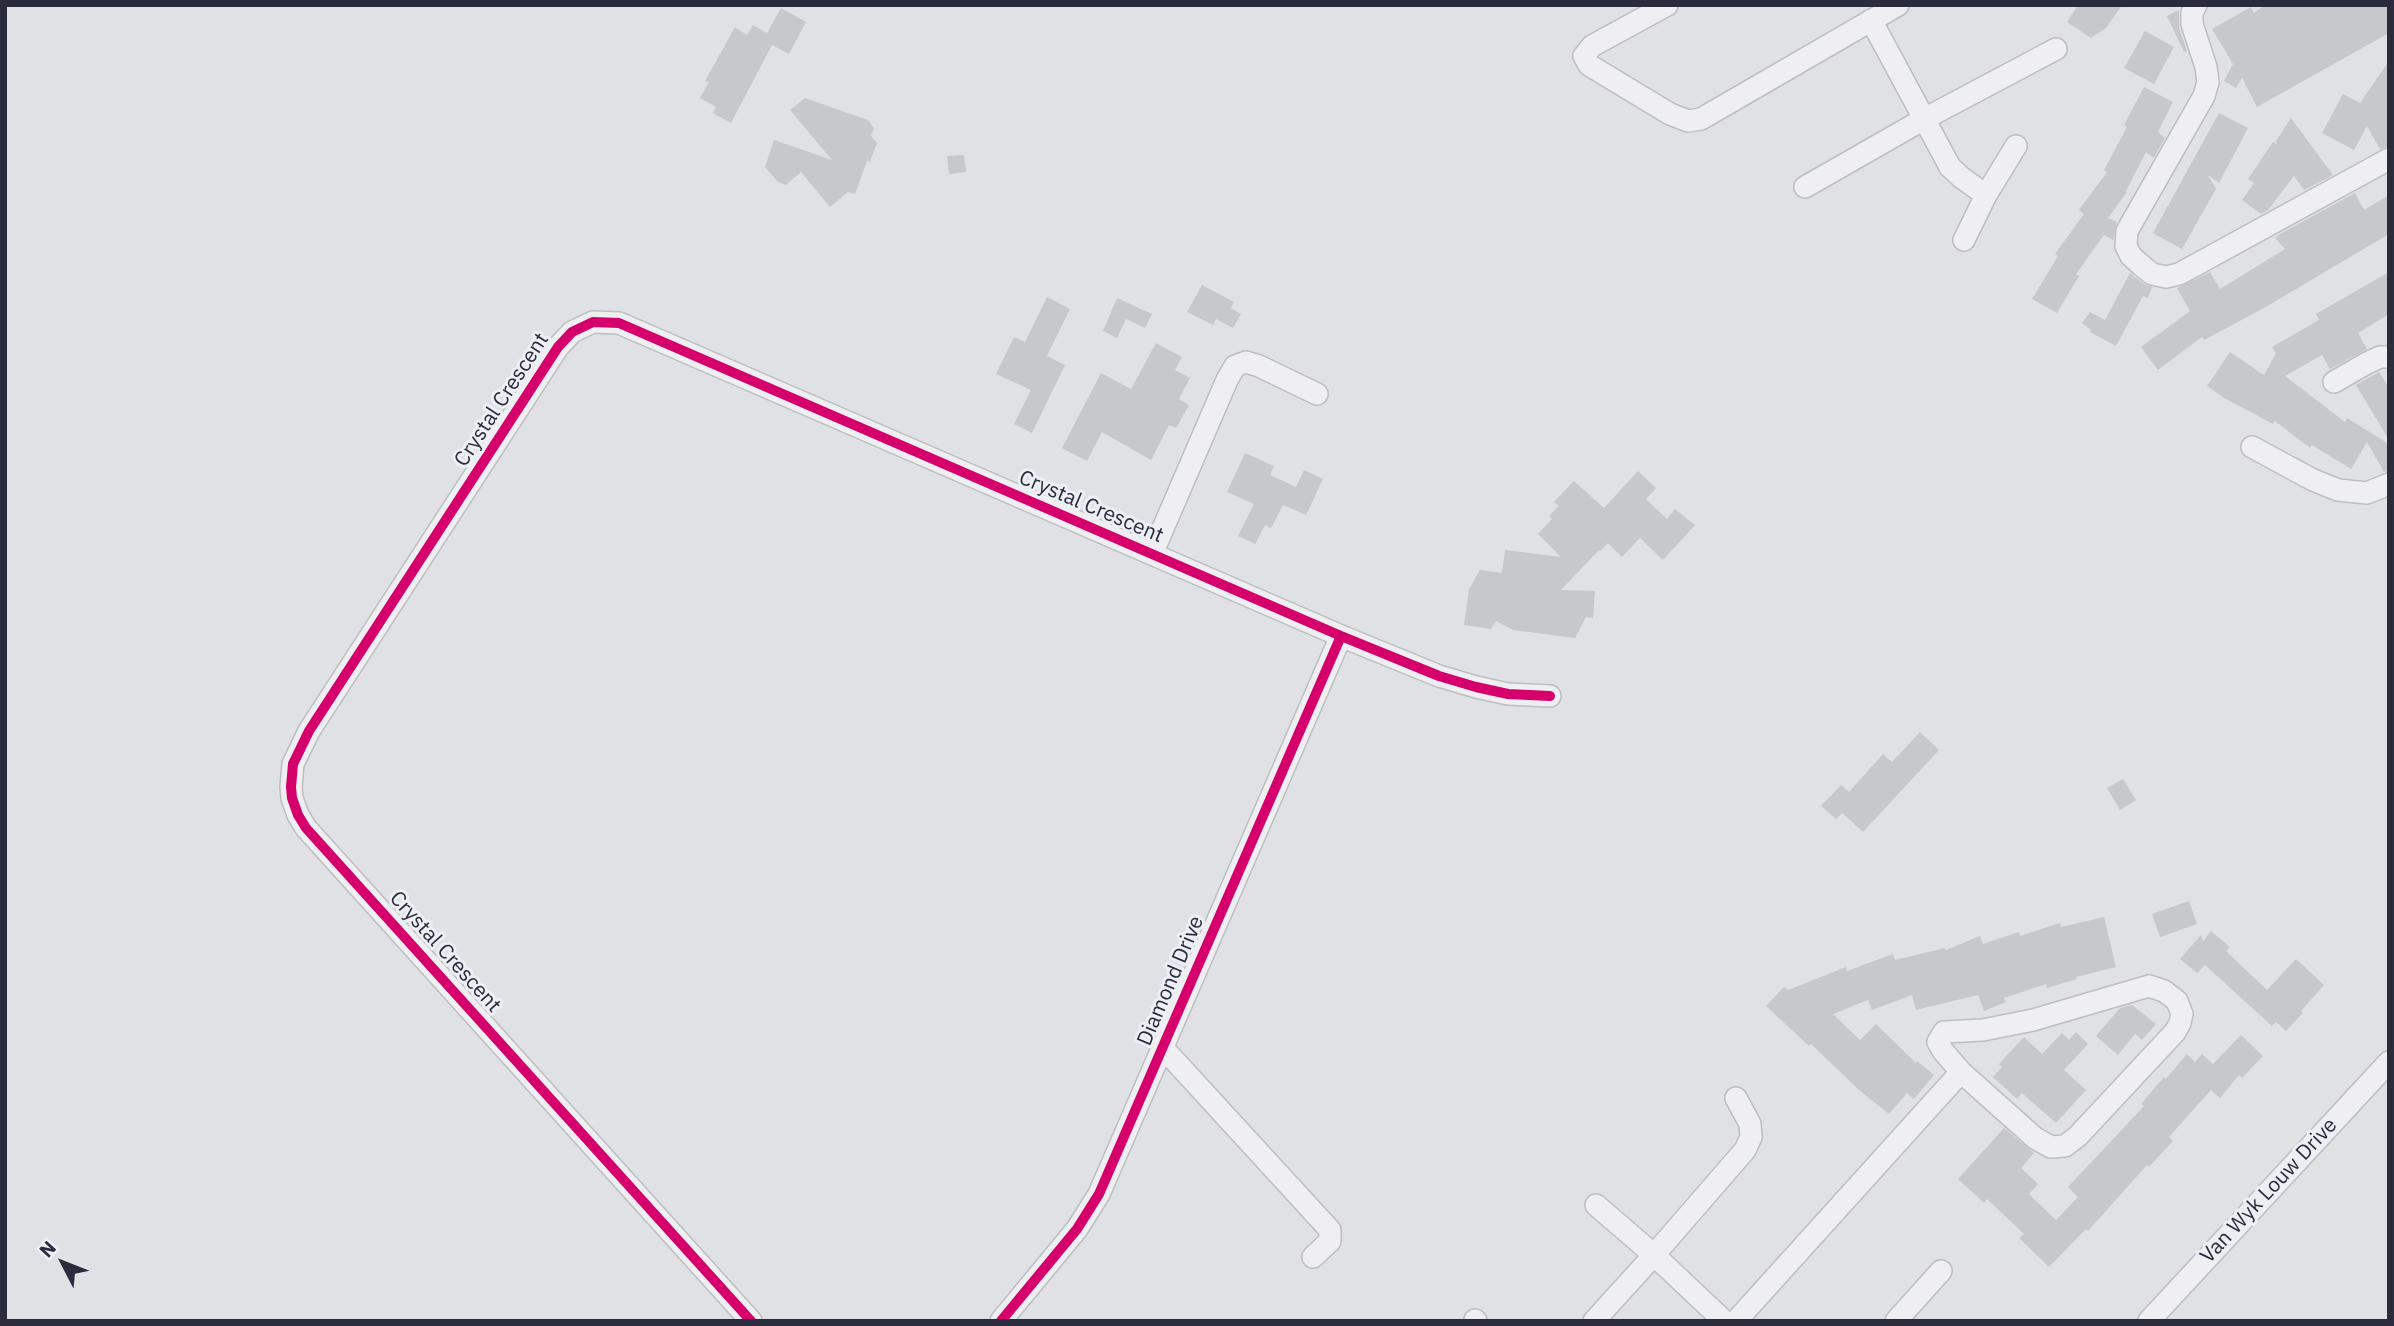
<!DOCTYPE html>
<style>
body{margin:0}
#map{position:relative;width:2394px;height:1326px;overflow:hidden;background:#dfe1e4;font-family:"IBM Plex Sans",sans-serif}
canvas{display:block}
.frame{position:absolute;inset:0;border:7px solid #282c3c;pointer-events:none}
.north{position:absolute;left:28px;top:1228px;width:70px;height:70px;-webkit-text-stroke:5px #edeff4;paint-order:stroke;rotate:312deg;font-size:19px;font-weight:700;line-height:28px;text-align:center;color:#282c3c}
.north::after{content:'';display:block;margin:auto;width:24px;height:32px;background:#282c3c;clip-path:polygon(50% 0,100% 100%,50% 72%,0 100%)}
</style>
<div id="map">
<canvas width="2394" height="1326"></canvas>
<div class="frame"></div>
<div class="north">N</div>
</div>
<script>
const context = document.querySelector('canvas').getContext('2d');
context.lineJoin = 'round';
function fillPath(path, color) {
  context.fillStyle = color;
  context.fill(path, 'evenodd');
}
function poly(rows) {
  const path = new Path2D();
  for (const r of rows) {
    path.moveTo(r[0], r[1]);
    for (let i = 2; i < r.length; i += 2) path.lineTo(r[i], r[i + 1]);
  }
  return path;
}
function trace(path, color, width, dash) {
  context.strokeStyle = color;
  context.lineWidth = width;
  context.lineCap = dash ? 'butt' : 'round';
  context.setLineDash(dash || []);
  context.stroke(path);
}
function write(font, color, halo, rows, align = 'center') {
  context.font = font + ' "IBM Plex Sans",sans-serif';
  context.lineWidth = 6;
  context.setLineDash([]);
  context.textBaseline = 'middle';
  context.strokeStyle = halo;
  context.fillStyle = color;
  for (const [text, x, y, turn = 0] of rows) {
    context.save();
    context.translate(x, y);
    context.rotate((+turn || 0) * Math.PI / 180);
    context.textAlign = isNaN(turn) ? turn : align;
    if (halo) context.strokeText(text, 0, 0);
    context.fillText(text, 0, 0);
    context.restore();
  }
}
fillPath(poly([
 [2078,5,2122,5,2106,28,2091,38,2067,22],
 [2265,5,2389,5,2389,33,2257,107,2242,78,2236,88,2224,81,2233,64,2212,29,2251,7,2254,13],
 [781,8,806,22,789,54,772,45,731,123,713,113,716,107,700,98,709,82,705,81,735,27,747,35,753,25,767,33],
 [2179,10,2179,28,2187,51,2184,52,2167,16],
 [2145,31,2174,47,2154,84,2124,68],
 [2389,61,2389,146,2380,149,2367,126,2354,150,2322,133,2343,94,2360,103],
 [2144,87,2173,102,2158,132,2165,138,2154,158,2146,152,2126,191,2127,192,2108,218,2117,222,2113,240,2104,235,2076,274,2079,276,2057,313,2032,299,2058,256,2055,254,2084,214,2079,210,2107,172,2104,170,2127,127,2124,125],
 [805,98,868,120,874,128,871,136,877,143,870,162,867,161,855,194,848,192,830,207,801,172,786,185,778,182,765,167,774,140,832,160,790,110],
 [2219,113,2248,128,2219,183,2208,175,2216,189,2182,249,2153,233],
 [2291,118,2333,175,2304,190,2294,176,2268,210,2261,214,2242,200,2254,183,2248,179,2273,142,2277,144,2276,141],
 [964,155,966,172,949,174,947,156],
 [2355,193,2364,210,2389,195,2389,234,2264,308,2204,340,2202,337,2158,370,2141,347,2190,311,2177,288,2210,272,2220,289,2285,249,2275,238,2280,234],
 [2389,272,2389,314,2358,333,2367,349,2330,369,2322,355,2285,376,2345,422,2347,418,2389,444,2389,471,2384,472,2367,442,2351,469,2312,445,2310,448,2275,421,2273,424,2224,398,2207,386,2230,352,2264,375,2276,353,2272,347,2319,320,2316,314],
 [2130,273,2144,284,2152,287,2148,298,2143,296,2116,346,2090,332,2091,330,2082,323,2090,312,2105,320],
 [1202,285,1234,302,1231,308,1241,314,1233,328,1216,319,1213,325,1187,312],
 [1047,297,1070,309,1047,356,1065,365,1032,433,1014,424,1031,390,996,374,1014,337,1025,342],
 [1117,298,1152,314,1145,328,1126,319,1117,338,1103,331],
 [1156,343,1182,357,1175,370,1190,378,1179,399,1189,405,1176,428,1169,425,1151,460,1102,432,1087,461,1062,448,1101,373,1131,389],
 [2379,372,2389,388,2389,440,2356,385],
 [1245,453,1274,466,1270,475,1296,487,1304,470,1323,479,1306,515,1283,505,1271,528,1265,525,1255,544,1238,536,1254,504,1227,492],
 [1638,471,1656,488,1646,499,1667,519,1675,509,1695,525,1663,560,1640,538,1622,557,1608,543,1600,551,1599,550,1561,590,1595,591,1593,618,1586,617,1575,638,1513,630,1496,621,1491,629,1464,625,1469,589,1480,570,1502,573,1505,550,1561,557,1538,534,1552,519,1549,516,1559,506,1554,502,1574,481,1604,508],
 [1920,732,1939,750,1863,832,1842,813,1836,819,1821,806,1841,785,1849,792,1883,754,1892,762],
 [2123,779,2136,800,2120,810,2107,788],
 [2189,901,2197,924,2160,937,2152,914],
 [2104,917,2116,967,2076,977,2077,979,2047,988,2046,984,2004,998,2006,1002,1984,1011,1978,995,1916,1010,1912,995,1872,1010,1868,1000,1833,1014,1860,1040,1876,1024,1916,1063,1917,1061,1934,1075,1914,1099,1907,1093,1889,1114,1859,1090,1811,1044,1809,1046,1766,1006,1784,987,1788,990,1846,967,1847,971,1893,954,1895,960,1945,948,1946,950,1980,936,1983,944,2019,932,2020,936,2060,923,2061,927],
 [2211,931,2230,947,2226,951,2267,990,2296,959,2324,985,2301,1011,2303,1013,2286,1031,2276,1022,2272,1026,2205,965,2197,973,2180,959,2201,935,2203,941],
 [2132,1005,2156,1024,2142,1040,2135,1034,2118,1055,2096,1036,2120,1008],
 [2076,1032,2088,1044,2064,1070,2086,1090,2056,1123,2022,1093,2017,1099,1993,1077,2002,1067,1999,1064,2024,1037,2042,1054,2062,1033,2069,1040],
 [2241,1035,2263,1056,2242,1078,2239,1075,2220,1098,2211,1090,2169,1137,2173,1141,2149,1167,2147,1165,2088,1231,2086,1229,2049,1267,2019,1238,2024,1234,1987,1199,1984,1203,1958,1179,2004,1128,2034,1153,2021,1168,2038,1184,2029,1194,2056,1220,2078,1197,2068,1187,2144,1106,2141,1104,2164,1077,2166,1079,2187,1054,2195,1062,2202,1054,2213,1064]
]), '#c7c8cc');
const minor = poly([
 [1667,5,1592,46,1584,56,1589,65,1670,114,1688,121,1701,119,1898,5],
 [2196,5,2192,13,2192,24,2206,67,2208,82,2204,96,2127,231,2126,246,2131,256,2141,265,2152,274,2166,277,2179,274,2389,159],
 [1871,20,1950,167,1962,178,1986,195,2016,146],
 [1805,187,1924,119,2056,49],
 [1964,240,1986,195],
 [2334,382,2367,363,2380,357,2389,357],
 [2252,447,2313,480,2338,490,2367,493,2389,484],
 [1152,554,1227,380,1235,366,1246,362,1259,366,1317,394],
 [2149,986,2164,991,2177,1001,2182,1014,2180,1023,2175,1032,2078,1136,2065,1146,2051,1147,2035,1138,1961,1072,1943,1051,1938,1042,1944,1032,1983,1030,2033,1020,2149,986],
 [1164,1049,1330,1230,1330,1241,1313,1257],
 [1596,1205,1654,1255,1724,1321],
 [1475,1320,1476,1321],
 [751,1321,306,828,298,815,292,798,291,787,293,764,309,731,558,347,572,332,593,322,619,323,1341,636,1439,676,1476,687,1508,694,1550,696],
 [1001,1321,1077,1229,1099,1194,1341,636],
 [1594,1321,1654,1255,1745,1150,1751,1137,1750,1124,1736,1098],
 [1736,1321,1961,1072],
 [1896,1321,1941,1271],
 [2149,1321,2389,1062]
]);
trace(minor, '#bcbec1', 24);
trace(minor, '#efeff1', 21);
trace(poly([
 [751,1321,306,828,298,815,292,798,291,787,293,764,309,731,558,347,572,332,593,322,619,323,1341,636,1439,676,1476,687,1508,694,1550,696],
 [1001,1321,1077,1229,1099,1194,1341,636]
]), '#d6006c', 10);
write('21px', '#282c3c', '#edeff4', [
 ["Crystal Crescent",502,400,-57],
 ["Crystal Crescent",1091,507,23],
 ["Crystal Crescent",445,952,48],
 ["Diamond Drive",1171,981,-67],
 ["Van Wyk Louw Drive",2269,1191,-47]
]);
</script>
